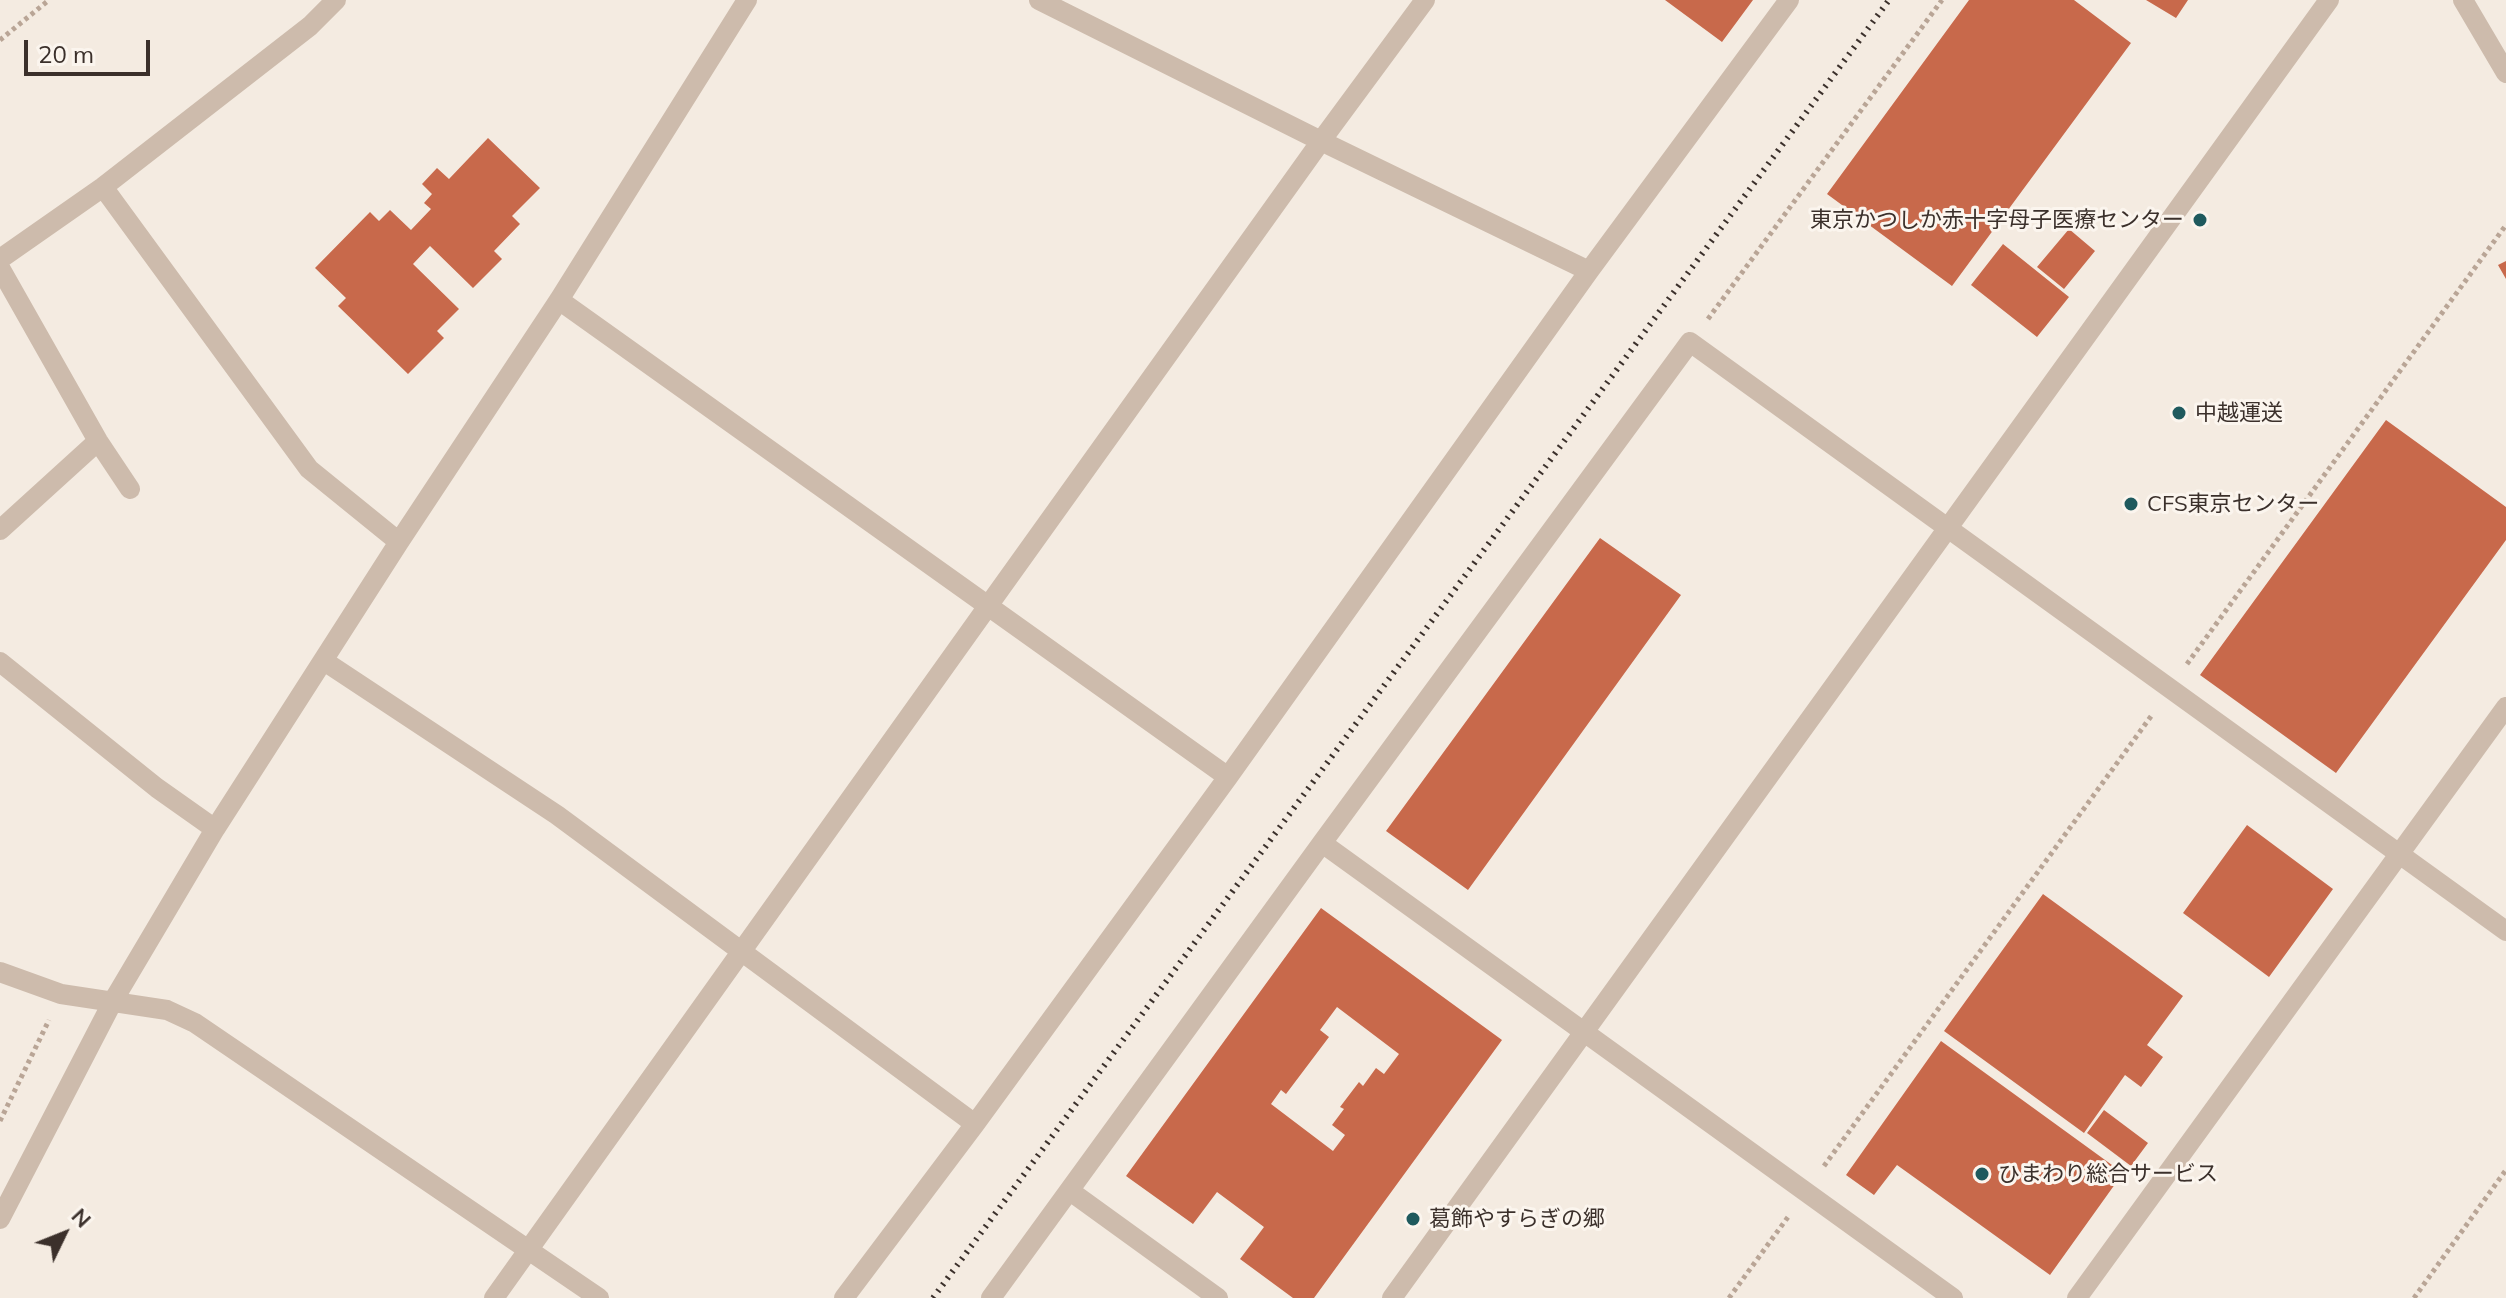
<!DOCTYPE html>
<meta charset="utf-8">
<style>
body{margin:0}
#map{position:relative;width:2506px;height:1298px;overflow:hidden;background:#f4ebe1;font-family:Mulish,sans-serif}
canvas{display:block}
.north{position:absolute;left:24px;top:1194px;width:80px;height:80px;-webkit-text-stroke:6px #fbf5ee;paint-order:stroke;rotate:47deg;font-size:22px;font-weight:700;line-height:32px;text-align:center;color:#3b302b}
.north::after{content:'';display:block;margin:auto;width:28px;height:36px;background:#3b302b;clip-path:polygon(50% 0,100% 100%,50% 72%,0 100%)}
.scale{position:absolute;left:24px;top:40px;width:126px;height:36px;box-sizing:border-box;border:4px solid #3b302b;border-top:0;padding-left:10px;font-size:24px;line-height:28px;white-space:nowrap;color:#3b302b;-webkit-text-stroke:6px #fbf5ee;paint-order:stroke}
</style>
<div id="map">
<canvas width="2506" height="1298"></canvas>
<div class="north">N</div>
<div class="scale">20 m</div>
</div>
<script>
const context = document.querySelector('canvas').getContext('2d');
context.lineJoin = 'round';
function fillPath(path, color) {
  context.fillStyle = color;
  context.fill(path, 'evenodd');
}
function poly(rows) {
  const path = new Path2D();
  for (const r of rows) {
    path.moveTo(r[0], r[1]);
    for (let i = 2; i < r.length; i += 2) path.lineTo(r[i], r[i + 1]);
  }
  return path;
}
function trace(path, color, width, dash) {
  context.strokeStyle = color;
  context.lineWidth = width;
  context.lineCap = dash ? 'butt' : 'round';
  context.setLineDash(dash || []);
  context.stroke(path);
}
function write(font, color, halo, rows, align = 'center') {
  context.font = font + ' Mulish,"Noto Sans JP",sans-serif';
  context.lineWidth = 6;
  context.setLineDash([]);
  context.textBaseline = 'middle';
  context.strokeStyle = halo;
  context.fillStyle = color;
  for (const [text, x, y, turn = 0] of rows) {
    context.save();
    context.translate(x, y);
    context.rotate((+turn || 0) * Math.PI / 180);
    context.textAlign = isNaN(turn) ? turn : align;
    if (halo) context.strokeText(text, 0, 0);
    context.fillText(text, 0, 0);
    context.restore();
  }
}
fillPath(poly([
 [1665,0,1753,0,1722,42],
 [1969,0,2074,0,2131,43,1952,286,1827,194],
 [2146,0,2188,0,2176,18],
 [488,138,540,188,512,216,520,224,494,251,502,259,473,288,430,246,413,264,459,309,437,331,444,338,408,374,338,306,346,298,315,268,370,212,379,221,390,210,411,230,431,209,424,203,432,194,422,184,437,168,449,179],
 [2069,229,2095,251,2064,289,2037,267],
 [2003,244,2069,297,2037,337,1971,285],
 [2506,261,2506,279,2498,265],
 [2386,420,2506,507,2506,540,2336,773,2200,675],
 [1600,538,1681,595,1468,890,1386,831],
 [2247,825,2333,889,2269,977,2183,913],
 [2043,894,2183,996,2147,1045,2163,1057,2141,1087,2125,1075,2084,1133,1944,1031],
 [1321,908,1502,1040,1314,1298,1293,1298,1240,1259,1264,1227,1217,1192,1193,1224,1126,1176],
 [1337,1007,1399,1054,1384,1074,1376,1068,1363,1086,1359,1082,1340,1107,1344,1109,1332,1125,1345,1135,1333,1151,1271,1104,1281,1090,1286,1094,1329,1037,1320,1030],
 [1941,1041,2123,1173,2050,1275,1897,1165,1874,1195,1846,1175],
 [2104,1110,2148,1143,2131,1166,2087,1133]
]), '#c8694b');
trace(poly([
 [0,40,49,0],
 [1708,319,1942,0],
 [2187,664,2506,225],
 [0,1121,49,1020],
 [1824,1166,2152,715],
 [1729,1298,1788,1217],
 [2414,1298,2506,1170]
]), '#b9a596', 5, [4, 4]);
trace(poly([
 [1039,0,1321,141,1589,271],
 [2463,0,2506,73],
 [103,187,309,469,399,542],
 [0,259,103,187,310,26,336,0],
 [0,268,98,441,130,489],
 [559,300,1228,777],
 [0,530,98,441],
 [324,661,557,815,975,1124],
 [0,662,157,788,215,829],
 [1322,843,1953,1298],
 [0,972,61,994,167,1010,195,1023,599,1298],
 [1070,1191,1218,1298],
 [0,1219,113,1001,215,829,399,542,559,300,747,0],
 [494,1298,988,606,1321,141,1425,0],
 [844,1298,975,1124,1228,777,1589,271,1789,0],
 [991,1298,1322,843,1690,342,2506,931],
 [1392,1298,2329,0],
 [2077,1298,2506,707]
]), '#cdbbac', 20);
trace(poly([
 [933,1298,1889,0]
]), '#3b302b', 6, [2, 6]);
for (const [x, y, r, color] of [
 [2200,220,8,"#1f5a5e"],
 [2179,413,8,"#1f5a5e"],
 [2131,504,8,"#1f5a5e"],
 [1982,1174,8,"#1f5a5e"],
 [1413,1219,8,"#1f5a5e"]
]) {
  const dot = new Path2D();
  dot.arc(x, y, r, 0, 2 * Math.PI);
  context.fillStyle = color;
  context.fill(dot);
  trace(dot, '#fbf5ee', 3);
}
write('22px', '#3b302b', '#fbf5ee', [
 ["東京かつしか赤十字母子医療センター",2184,220,"right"],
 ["中越運送",2195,413],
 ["CFS東京センター",2147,504],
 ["ひまわり総合サービス",1998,1174],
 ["葛飾やすらぎの郷",1429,1219]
], 'left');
</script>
